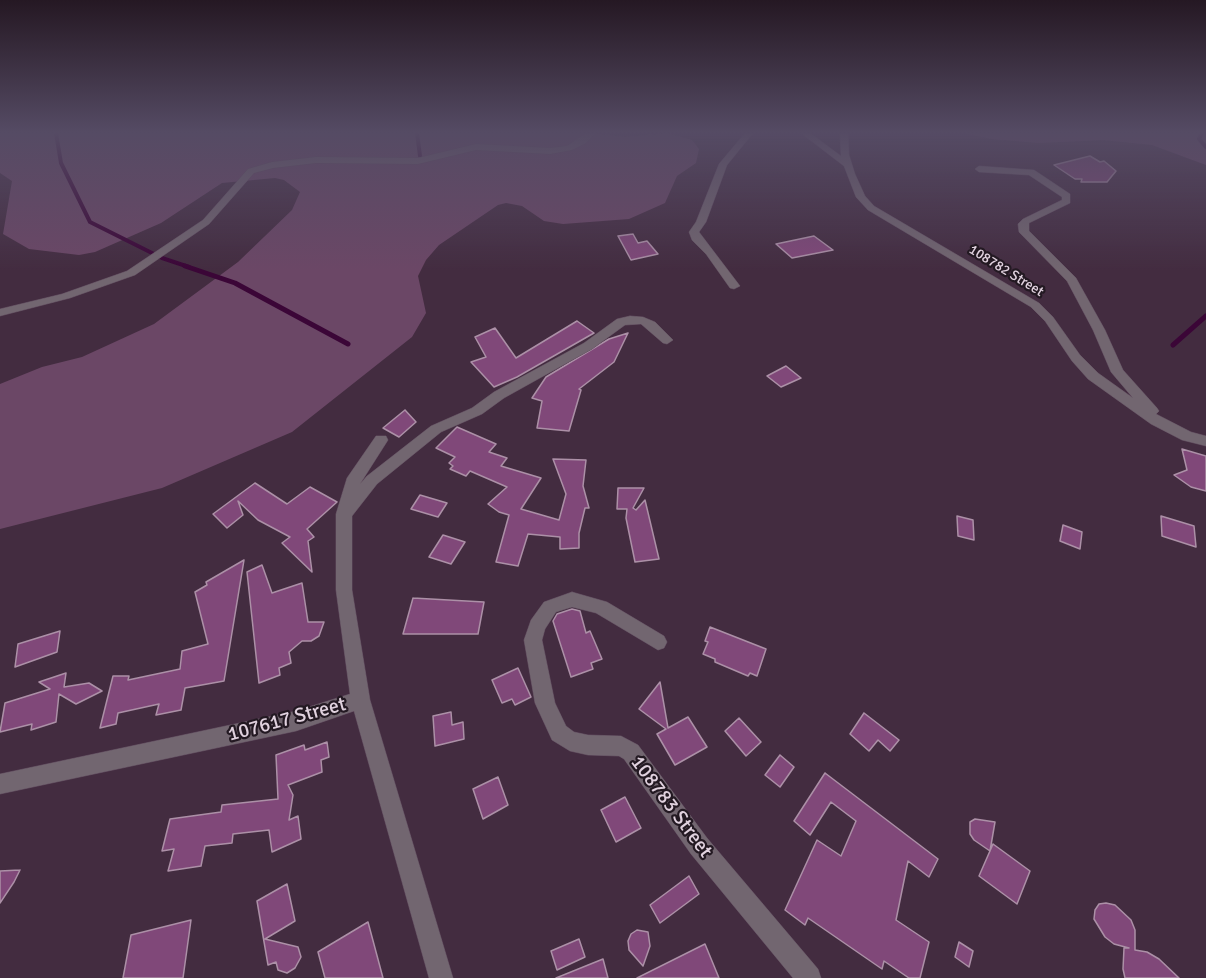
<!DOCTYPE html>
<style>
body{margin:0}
canvas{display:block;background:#432c40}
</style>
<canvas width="1206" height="978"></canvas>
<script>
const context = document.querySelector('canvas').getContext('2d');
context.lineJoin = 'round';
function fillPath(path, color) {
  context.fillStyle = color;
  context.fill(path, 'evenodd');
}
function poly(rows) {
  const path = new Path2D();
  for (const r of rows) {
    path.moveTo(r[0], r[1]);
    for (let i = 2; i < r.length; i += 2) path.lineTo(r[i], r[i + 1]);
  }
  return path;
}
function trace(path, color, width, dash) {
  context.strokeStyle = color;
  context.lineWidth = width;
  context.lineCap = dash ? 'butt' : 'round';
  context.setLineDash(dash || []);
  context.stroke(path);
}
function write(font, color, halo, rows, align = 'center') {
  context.font = font + ' Signika,sans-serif';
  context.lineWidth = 4.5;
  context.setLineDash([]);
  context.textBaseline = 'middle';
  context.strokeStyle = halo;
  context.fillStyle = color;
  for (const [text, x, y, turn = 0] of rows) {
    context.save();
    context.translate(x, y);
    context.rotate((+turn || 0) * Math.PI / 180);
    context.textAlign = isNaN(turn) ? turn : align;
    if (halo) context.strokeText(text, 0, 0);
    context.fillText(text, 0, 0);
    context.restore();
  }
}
fillPath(poly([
 [0,133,594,133,625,137,668,133,692,140,699,149,696,163,677,176,665,203,629,219,563,224,544,221,522,206,506,203,498,205,439,245,426,260,418,276,426,313,412,337,292,432,162,488,0,529,0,384,42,367,82,357,154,324,238,262,292,210,300,192,284,180,275,178,222,183,161,223,95,252,79,255,29,249,3,234,12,181,0,173],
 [964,133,1206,133,1206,165,1152,145,1103,140,1039,143,992,139]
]), '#6b4766');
trace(poly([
 [56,133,61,163,90,222,162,258,189,267],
 [417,133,420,156],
 [1202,133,1199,139,1206,147]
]), '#3b0637', 4);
trace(poly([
 [185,266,235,283,348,344],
 [1173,345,1206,316]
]), '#3b0637', 5);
const building = poly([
 [1090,156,1100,162,1104,161,1116,171,1107,182,1081,182,1082,179,1075,179,1054,165,1090,156],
 [633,234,638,243,647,241,658,254,631,260,618,236,633,234],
 [814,236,833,250,792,258,776,244,814,236],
 [577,321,594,333,517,377,494,387,471,362,486,357,475,337,495,328,516,358,577,321],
 [628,333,614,362,579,389,581,390,569,431,537,428,542,401,532,398,546,377,609,339,628,333],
 [786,366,801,378,781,387,767,376,786,366],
 [405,410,416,422,399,437,383,428,405,410],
 [457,427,496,444,489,452,507,458,501,466,541,478,521,509,559,520,566,494,553,459,586,460,583,486,589,508,585,508,579,533,579,548,560,549,560,537,528,534,518,566,496,562,509,515,499,512,488,504,507,487,470,471,466,476,450,469,453,466,449,463,455,457,436,448,457,427],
 [1182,449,1206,456,1206,491,1191,487,1174,475,1187,470,1182,449],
 [255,483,287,504,310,487,337,502,307,529,314,537,308,541,312,572,282,543,290,537,258,520,238,501,243,515,227,528,213,514,255,483],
 [618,488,644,488,633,508,636,510,645,500,659,559,635,562,626,518,627,509,617,509,618,488],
 [420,495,447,503,438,517,411,509,420,495],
 [957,516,973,520,974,540,958,536,957,516],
 [1161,516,1194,526,1196,547,1162,536,1161,516],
 [1063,525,1082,532,1080,549,1060,541,1063,525],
 [443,535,465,542,451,564,429,557,443,535],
 [244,560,224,681,185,688,181,710,156,715,159,704,118,713,116,724,100,728,113,676,129,676,128,680,180,669,182,651,208,644,195,592,207,585,206,582,244,560],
 [262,565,272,593,302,583,308,622,324,622,319,636,311,641,302,641,289,652,291,663,279,668,280,675,259,683,247,572,262,565],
 [413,598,484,602,478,634,403,634,413,598],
 [572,609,580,611,586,633,590,631,602,659,591,663,593,669,571,677,553,621,557,614,572,609],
 [710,627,766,649,757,676,750,673,748,676,715,662,715,659,703,654,708,642,705,641,710,627],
 [60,631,57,652,15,667,18,644,60,631],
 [518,668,531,697,515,705,512,699,502,703,492,680,518,668],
 [66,673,64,687,89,683,102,691,76,704,59,694,56,722,31,730,32,724,0,732,5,703,50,689,39,682,66,673],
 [660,682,668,728,688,717,707,747,675,765,657,734,666,729,639,709,660,682],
 [451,712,452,725,463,722,464,739,435,746,433,716,451,712],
 [864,713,899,740,890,751,878,740,869,751,850,734,864,713],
 [739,718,761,742,746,756,725,731,739,718],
 [327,742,329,757,321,760,322,772,288,785,293,795,289,820,298,816,301,839,272,852,269,830,233,834,232,843,205,846,201,866,168,871,174,849,162,851,170,819,221,812,222,805,278,799,276,755,304,745,305,750,327,742],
 [780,755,794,767,780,787,765,775,780,755],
 [825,773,938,859,929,877,908,861,896,920,929,942,920,978,909,978,884,961,882,969,808,918,805,925,785,910,817,840,841,856,856,821,831,802,810,835,794,821,825,773],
 [498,777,508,805,483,819,473,789,498,777],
 [625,797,641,828,616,842,601,810,625,797],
 [975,819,995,822,990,851,974,840,970,834,970,822,975,819],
 [993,844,1030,871,1017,904,979,876,993,844],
 [20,870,14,882,0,903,0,871,20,870],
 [689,876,699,894,660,923,650,905,689,876],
 [287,884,295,921,265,939,298,947,301,957,295,968,287,973,278,970,276,962,268,965,257,901,287,884],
 [1106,903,1115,905,1131,920,1135,930,1135,950,1147,952,1159,959,1179,978,1125,978,1123,969,1124,948,1129,948,1114,944,1105,937,1094,919,1095,910,1099,904,1106,903],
 [191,920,183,978,123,978,131,935,191,920],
 [368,922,383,978,325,978,318,952,368,922],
 [637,930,648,932,650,946,643,966,629,950,628,941,631,934,637,930],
 [579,939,585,957,557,970,551,951,579,939],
 [959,942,973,951,969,967,955,957,959,942],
 [705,944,719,978,637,978,705,944],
 [603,959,608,978,556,978,603,959]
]);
fillPath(building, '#804879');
trace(building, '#ac90a7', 1.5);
const street = poly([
 [586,133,595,133,586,143,572,150,550,154,476,150,418,164,316,163,273,168,254,173,209,224,135,275,70,298,0,316,0,309,62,294,127,271,203,220,248,169,272,162,316,157,418,158,476,144,550,148,567,146,586,133],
 [745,133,753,133,727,165,706,222,699,232,740,286,734,289,730,288,706,254,692,240,689,232,696,222,719,164,745,133],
 [801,133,810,133,841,156,840,133,848,133,849,155,855,174,865,196,874,206,1039,303,1053,317,1080,355,1098,373,1133,398,1111,372,1093,330,1067,281,1019,232,1018,224,1023,219,1062,200,1062,197,1029,175,979,172,975,169,979,166,1034,170,1070,194,1070,203,1029,223,1029,231,1076,278,1105,330,1123,370,1157,408,1159,411,1156,414,1191,432,1206,436,1206,446,1182,440,1151,424,1088,379,1072,361,1045,321,1031,307,868,210,856,197,844,166,801,133],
 [630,316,643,317,655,322,673,340,667,344,663,343,641,324,625,325,592,349,504,398,482,414,441,432,377,484,352,516,352,590,370,700,453,978,429,978,354,711,296,731,0,794,0,774,296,711,350,694,336,590,336,514,347,478,376,436,386,436,388,440,360,484,367,476,431,426,472,408,494,392,584,343,617,319,630,316],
 [572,592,607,602,664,636,667,642,664,648,658,650,596,613,572,607,556,612,545,629,542,640,555,703,566,726,574,732,588,735,621,736,638,745,707,838,818,969,821,978,793,978,691,854,624,759,619,756,588,755,570,751,552,740,535,703,524,640,531,620,544,602,572,592]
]);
trace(street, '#5f4a5d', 1);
fillPath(street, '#726670');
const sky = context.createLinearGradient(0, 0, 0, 270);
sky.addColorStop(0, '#251823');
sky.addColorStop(0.49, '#554b64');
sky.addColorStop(1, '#554b6400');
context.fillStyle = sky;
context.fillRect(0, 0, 1206, 270);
write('14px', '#e1d2df', '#231922', [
 ["108782 Street",1006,271,32]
]);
write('20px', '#e1d2df', '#231922', [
 ["107617 Street",287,720,-15],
 ["108783 Street",671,807,53]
]);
</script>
